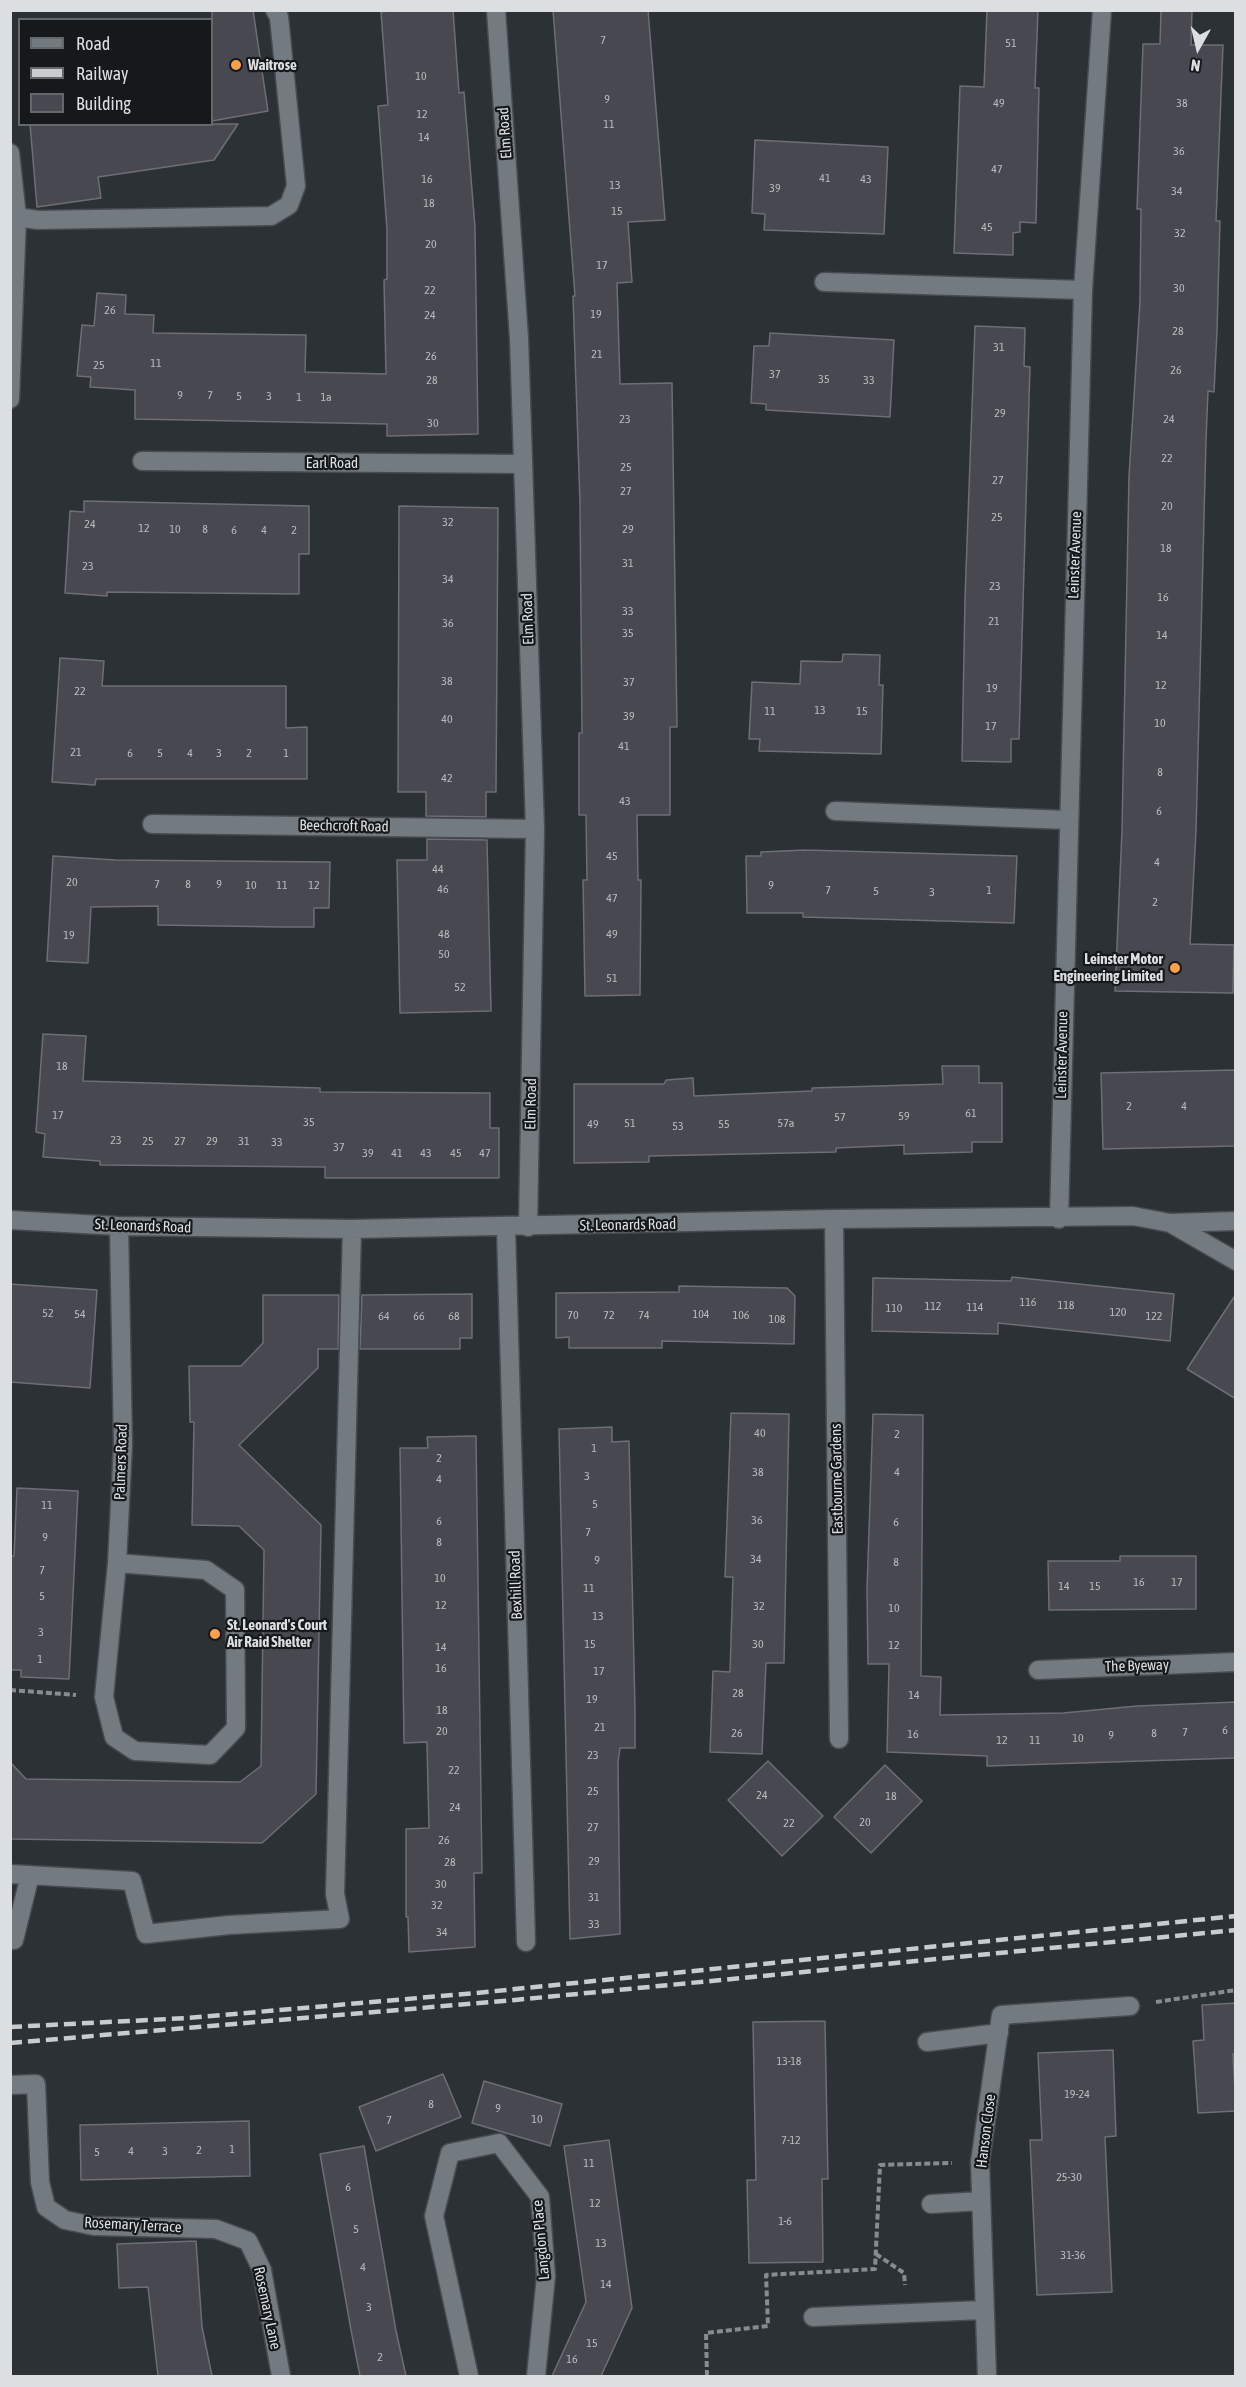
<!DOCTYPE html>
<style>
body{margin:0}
#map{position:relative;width:1246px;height:2387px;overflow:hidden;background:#2c3136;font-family:"Asap Condensed",sans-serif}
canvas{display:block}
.frame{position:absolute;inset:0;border:12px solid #dcdfe2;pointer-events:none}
.legend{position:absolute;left:18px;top:18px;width:195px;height:108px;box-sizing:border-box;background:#16191b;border:2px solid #65686b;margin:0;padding:8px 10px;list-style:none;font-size:18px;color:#dcdfe2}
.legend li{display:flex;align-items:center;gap:12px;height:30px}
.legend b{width:30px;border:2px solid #65686b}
.north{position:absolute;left:1168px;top:18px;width:60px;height:60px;-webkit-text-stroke:4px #16191b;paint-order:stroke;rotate:188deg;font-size:16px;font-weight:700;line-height:24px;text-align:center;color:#dcdfe2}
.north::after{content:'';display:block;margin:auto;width:21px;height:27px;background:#dcdfe2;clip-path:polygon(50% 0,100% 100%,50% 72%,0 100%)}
</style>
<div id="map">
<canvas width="1246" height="2387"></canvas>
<div class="frame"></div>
<ul class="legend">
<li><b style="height:8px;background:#737a80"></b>Road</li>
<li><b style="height:8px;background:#c9cccf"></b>Railway</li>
<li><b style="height:16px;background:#484950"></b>Building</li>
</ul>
<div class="north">N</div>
</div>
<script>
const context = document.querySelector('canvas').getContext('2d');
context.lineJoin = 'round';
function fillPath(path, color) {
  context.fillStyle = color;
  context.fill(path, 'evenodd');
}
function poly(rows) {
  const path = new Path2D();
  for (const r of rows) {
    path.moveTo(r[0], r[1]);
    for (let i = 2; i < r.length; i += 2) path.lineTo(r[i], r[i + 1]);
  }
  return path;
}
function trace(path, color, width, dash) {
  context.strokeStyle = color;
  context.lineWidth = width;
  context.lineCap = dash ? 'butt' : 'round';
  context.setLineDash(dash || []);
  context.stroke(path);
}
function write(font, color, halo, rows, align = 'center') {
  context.font = font + ' "Asap Condensed",sans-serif';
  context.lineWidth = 4.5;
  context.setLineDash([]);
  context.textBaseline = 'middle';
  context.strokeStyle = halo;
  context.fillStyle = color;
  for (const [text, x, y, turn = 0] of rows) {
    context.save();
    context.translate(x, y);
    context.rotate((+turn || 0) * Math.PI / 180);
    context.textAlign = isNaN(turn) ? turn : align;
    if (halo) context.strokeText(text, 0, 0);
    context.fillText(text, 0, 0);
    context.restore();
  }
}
const building = poly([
 [212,10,253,10,268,111,212,121,212,10],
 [397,10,453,10,459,93,464,92,475,227,478,434,387,436,387,424,135,419,135,390,90,387,91,377,77,376,82,325,94,326,97,293,126,295,125,314,154,315,153,333,306,335,305,372,386,374,384,280,387,279,387,230,378,106,388,105,381,12,397,10],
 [553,10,648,10,665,220,628,222,632,282,617,283,620,384,672,383,677,727,670,727,670,815,637,815,638,880,641,880,640,995,585,996,583,880,587,880,586,815,579,815,579,733,582,733,580,503,573,296,575,296,553,10],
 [987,10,1038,10,1035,88,1039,88,1036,223,1020,222,1020,232,1013,233,1013,255,954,253,960,86,984,87,987,10],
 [1161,10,1192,10,1191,45,1223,45,1216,221,1220,221,1217,331,1214,392,1208,391,1206,440,1196,831,1190,944,1234,945,1233,993,1115,991,1122,830,1129,476,1140,301,1141,209,1137,209,1143,44,1160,44,1161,10],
 [30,124,238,124,214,160,98,177,101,198,37,207,30,124],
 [755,140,888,147,884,234,764,230,765,214,752,213,755,140],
 [975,326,1025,328,1024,366,1030,367,1019,739,1011,739,1011,762,962,761,965,598,975,326],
 [770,333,894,340,890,417,766,410,766,404,751,403,754,346,769,346,770,333],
 [84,501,309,506,309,554,299,554,299,594,107,592,107,596,65,593,70,511,84,512,84,501],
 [399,506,498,508,496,792,486,792,486,817,426,816,426,792,398,792,399,506],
 [843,654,880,655,879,685,883,685,881,754,759,751,760,739,749,739,752,682,800,684,801,661,842,662,843,654],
 [60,658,104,661,102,686,286,686,286,728,307,727,307,779,96,779,95,785,52,782,60,658],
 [427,839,487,840,491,1011,400,1013,397,860,427,860,427,839],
 [805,850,1017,856,1014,923,803,917,803,913,747,913,746,856,761,856,761,852,805,850],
 [53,856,115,860,330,862,329,908,314,908,314,927,282,927,158,925,158,906,91,907,88,963,47,961,53,856],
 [43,1034,86,1036,83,1081,320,1088,320,1092,490,1093,490,1128,499,1128,499,1178,325,1178,325,1167,100,1165,100,1161,43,1157,45,1134,36,1132,43,1034],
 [942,1066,979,1066,979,1083,1002,1083,1002,1142,972,1142,972,1152,904,1154,904,1145,836,1148,836,1152,649,1156,649,1162,574,1163,574,1084,664,1084,666,1080,693,1078,694,1096,812,1091,812,1088,943,1084,942,1066],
 [1236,1070,1236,1146,1103,1149,1101,1073,1236,1070],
 [1012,1277,1174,1294,1170,1341,998,1323,998,1334,872,1331,873,1278,1011,1281,1012,1277],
 [10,1284,97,1290,90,1388,10,1382,10,1284],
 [679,1286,787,1288,795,1296,794,1344,662,1341,662,1348,569,1348,569,1337,556,1338,556,1293,679,1292,679,1286],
 [472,1294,472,1338,460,1338,460,1349,360,1349,362,1295,472,1294],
 [1236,1294,1236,1399,1187,1369,1236,1294],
 [263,1295,339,1295,338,1349,318,1349,318,1368,239,1445,321,1525,316,1794,262,1843,10,1839,10,1762,26,1779,240,1782,261,1766,264,1550,239,1526,192,1525,194,1422,190,1422,189,1366,241,1366,263,1343,263,1295],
 [731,1413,789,1414,784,1663,766,1663,762,1754,710,1752,713,1671,730,1672,733,1577,725,1577,731,1413],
 [873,1414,923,1415,921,1676,941,1677,940,1715,1063,1713,1137,1706,1236,1702,1236,1758,987,1766,987,1756,887,1752,889,1664,868,1664,867,1589,873,1414],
 [612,1427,612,1442,629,1441,635,1710,635,1748,620,1748,618,1762,620,1934,570,1939,559,1429,612,1427],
 [476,1436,482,1873,474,1873,475,1947,409,1952,408,1917,406,1917,406,1829,429,1828,428,1788,427,1742,404,1743,400,1448,428,1448,427,1437,476,1436],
 [17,1488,78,1491,69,1679,21,1677,21,1670,10,1670,10,1556,14,1556,17,1488],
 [1120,1556,1196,1556,1196,1609,1049,1610,1048,1561,1120,1561,1120,1556],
 [768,1761,823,1816,782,1856,728,1800,768,1761],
 [885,1765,922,1801,871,1853,834,1817,885,1765],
 [1236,2003,1236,2054,1233,2054,1236,2111,1198,2113,1193,2041,1204,2040,1202,2005,1236,2003],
 [825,2021,828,2179,822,2179,823,2262,749,2263,747,2180,756,2180,753,2022,825,2021],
 [1113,2050,1116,2136,1105,2137,1112,2292,1037,2295,1030,2140,1042,2140,1038,2053,1113,2050],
 [443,2074,461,2117,376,2151,359,2107,443,2074],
 [484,2081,562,2104,550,2146,472,2123,484,2081],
 [249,2121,250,2176,81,2180,80,2125,249,2121],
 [609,2140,632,2308,601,2376,552,2376,586,2302,564,2146,609,2140],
 [364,2146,396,2331,406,2376,360,2376,351,2330,320,2154,364,2146],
 [196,2241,202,2327,212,2376,158,2376,148,2287,119,2288,117,2244,196,2241]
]);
fillPath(building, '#484950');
trace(building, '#6d6e76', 1.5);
const minor = poly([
 [496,10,519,338,535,829,528,1227],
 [10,153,17,217,10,399],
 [17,217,38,220,271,216,289,205,296,186,279,17,275,10],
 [824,282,1083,290],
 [142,461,522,464],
 [835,811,1067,820],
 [152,824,535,829],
 [834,1219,839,1739],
 [1059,1219,1083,290,1102,10],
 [10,1220,119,1226,352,1229,834,1219,1133,1216,1170,1223,1236,1261],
 [1171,1223,1236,1221],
 [506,1228,526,1942],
 [117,1563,206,1570,235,1590,236,1728,210,1755,135,1751,114,1737,104,1697,117,1563,123,1444,119,1226],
 [1038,1670,1236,1662],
 [10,1874,132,1881,146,1934,229,1925,340,1919,335,1894,352,1229],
 [10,1940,14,1940,30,1875],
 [927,2042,999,2033],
 [10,2085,36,2084,40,2182,46,2207,65,2220,94,2226,216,2229,248,2241,262,2270,281,2376],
 [931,2204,981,2201],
 [813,2317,983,2310],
 [469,2376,434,2216,450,2153,499,2143,540,2197,546,2276,536,2376],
 [987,2376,980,2162,1001,2015,1130,2006]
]);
trace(minor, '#484c51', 21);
trace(poly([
 [10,1690,76,1695],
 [1156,2002,1236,1990],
 [876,2254,904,2273,905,2285],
 [707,2376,706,2333,768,2326,766,2275,875,2269,880,2165,952,2163]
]), '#888c90', 4, [6, 3]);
trace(minor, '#737a80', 18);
trace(poly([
 [10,2027,188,2018,476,1993,1236,1916],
 [10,2043,515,2000,1236,1930]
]), '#c9cccf', 4.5, [12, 6]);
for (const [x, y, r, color] of [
 [236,65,6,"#fa9f4e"],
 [1175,968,6,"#fa9f4e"],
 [215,1634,6,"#fa9f4e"]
]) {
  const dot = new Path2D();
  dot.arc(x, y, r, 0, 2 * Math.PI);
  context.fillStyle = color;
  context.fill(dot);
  trace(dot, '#16191b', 2);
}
write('12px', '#b7babe', null, [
 ["7",603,40],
 ["51",1011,43],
 ["10",421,76],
 ["9",607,99],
 ["49",999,103],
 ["38",1182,103],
 ["12",422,114],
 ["11",609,124],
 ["14",424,137],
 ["36",1179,151],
 ["47",997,169],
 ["41",825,178],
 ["16",427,179],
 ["43",866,179],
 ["13",615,185],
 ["39",775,188],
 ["34",1177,191],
 ["18",429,203],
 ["15",617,211],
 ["45",987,227],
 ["32",1180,233],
 ["20",431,244],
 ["17",602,265],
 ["30",1179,288],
 ["22",430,290],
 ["26",110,310],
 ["19",596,314],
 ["24",430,315],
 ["28",1178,331],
 ["31",999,347],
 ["21",597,354],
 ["26",431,356],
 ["11",156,363],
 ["25",99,365],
 ["26",1176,370],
 ["37",775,374],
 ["35",824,379],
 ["28",432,380],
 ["33",869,380],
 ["9",180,395],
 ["7",210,395],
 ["5",239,396],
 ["3",269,396],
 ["1",299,397],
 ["1a",326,397],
 ["29",1000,413],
 ["23",625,419],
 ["24",1169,419],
 ["30",433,423],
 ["22",1167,458],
 ["25",626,467],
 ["27",998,480],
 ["27",626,491],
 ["20",1167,506],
 ["25",997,517],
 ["32",448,522],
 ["24",90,524],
 ["12",144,528],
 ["10",175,529],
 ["8",205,529],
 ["29",628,529],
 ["6",234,530],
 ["4",264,530],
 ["2",294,530],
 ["18",1166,548],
 ["31",628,563],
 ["23",88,566],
 ["34",448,579],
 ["23",995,586],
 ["16",1163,597],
 ["33",628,611],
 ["21",994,621],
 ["36",448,623],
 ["35",628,633],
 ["14",1162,635],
 ["38",447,681],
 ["37",629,682],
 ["12",1161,685],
 ["19",992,688],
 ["22",80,691],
 ["13",820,710],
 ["11",770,711],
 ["15",862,711],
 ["39",629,716],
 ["40",447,719],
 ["10",1160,723],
 ["17",991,726],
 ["41",624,746],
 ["21",76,752],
 ["6",130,753],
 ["5",160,753],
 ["4",190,753],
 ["3",219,753],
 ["2",249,753],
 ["1",286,753],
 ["8",1160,772],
 ["42",447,778],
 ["43",625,801],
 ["6",1159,811],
 ["45",612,856],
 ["4",1157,862],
 ["44",438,869],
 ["20",72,882],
 ["7",157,884],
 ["8",188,884],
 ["9",219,884],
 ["10",251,885],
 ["11",282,885],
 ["12",314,885],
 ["9",771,885],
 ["46",443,889],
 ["7",828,890],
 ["1",989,890],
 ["5",876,891],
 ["3",932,892],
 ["47",612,898],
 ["2",1155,902],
 ["48",444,934],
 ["49",612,934],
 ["19",69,935],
 ["50",444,954],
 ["51",612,978],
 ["52",460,987],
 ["18",62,1066],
 ["2",1129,1106],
 ["4",1184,1106],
 ["61",971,1113],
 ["17",58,1115],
 ["59",904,1116],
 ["57",840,1117],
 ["35",309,1122],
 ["51",630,1123],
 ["57a",786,1123],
 ["49",593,1124],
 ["55",724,1124],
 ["53",678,1126],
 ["23",116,1140],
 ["25",148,1141],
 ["27",180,1141],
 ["29",212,1141],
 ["31",244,1141],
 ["33",277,1142],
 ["37",339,1147],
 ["39",368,1153],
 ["41",397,1153],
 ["43",426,1153],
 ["45",456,1153],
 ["47",485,1153],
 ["116",1028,1302],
 ["118",1066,1305],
 ["112",933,1306],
 ["114",975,1307],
 ["110",894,1308],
 ["120",1118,1312],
 ["52",48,1313],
 ["54",80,1314],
 ["104",701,1314],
 ["70",573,1315],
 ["72",609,1315],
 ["74",644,1315],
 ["106",741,1315],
 ["64",384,1316],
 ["66",419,1316],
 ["68",454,1316],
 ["122",1154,1316],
 ["108",777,1319],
 ["40",760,1433],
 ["2",897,1434],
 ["1",594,1448],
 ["2",439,1458],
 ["38",758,1472],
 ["4",897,1472],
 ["3",587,1476],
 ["4",439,1479],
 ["5",595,1504],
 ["11",47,1505],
 ["36",757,1520],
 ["6",439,1521],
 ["6",896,1522],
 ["7",588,1532],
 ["9",45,1537],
 ["8",439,1542],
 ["34",756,1559],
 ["9",597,1560],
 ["8",896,1562],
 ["7",42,1570],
 ["10",440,1578],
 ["16",1139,1582],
 ["17",1177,1582],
 ["14",1064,1586],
 ["15",1095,1586],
 ["11",589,1588],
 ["5",42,1596],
 ["12",441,1605],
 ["32",759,1606],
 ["10",894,1608],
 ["13",598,1616],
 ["3",41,1632],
 ["15",590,1644],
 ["30",758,1644],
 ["12",894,1645],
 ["14",441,1647],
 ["1",40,1659],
 ["16",441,1668],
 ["17",599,1671],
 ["28",738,1693],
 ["14",914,1695],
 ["19",592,1699],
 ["18",442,1710],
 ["21",600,1727],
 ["6",1225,1730],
 ["20",442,1731],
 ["7",1185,1732],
 ["26",737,1733],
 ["8",1154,1733],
 ["16",913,1734],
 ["9",1111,1735],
 ["10",1078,1738],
 ["12",1002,1740],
 ["11",1035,1740],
 ["23",593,1755],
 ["22",454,1770],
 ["25",593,1791],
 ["24",762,1795],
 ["18",891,1796],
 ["24",455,1807],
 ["20",865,1822],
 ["22",789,1823],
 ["27",593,1827],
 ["26",444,1840],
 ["29",594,1861],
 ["28",450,1862],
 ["30",441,1884],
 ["31",594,1897],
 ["32",437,1905],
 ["33",594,1924],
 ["34",442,1932],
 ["13-18",789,2061],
 ["19-24",1077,2094],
 ["8",431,2104],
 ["9",498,2108],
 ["10",537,2119],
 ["7",389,2120],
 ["7-12",791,2140],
 ["1",232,2149],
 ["2",199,2150],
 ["4",131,2151],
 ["3",165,2151],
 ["5",97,2152],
 ["11",589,2163],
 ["25-30",1069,2177],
 ["6",348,2187],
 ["12",595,2203],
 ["1-6",785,2221],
 ["5",356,2229],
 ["13",601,2243],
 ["31-36",1073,2255],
 ["4",363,2267],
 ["14",606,2284],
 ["3",369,2307],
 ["15",592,2343],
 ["2",380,2357],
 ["16",572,2359]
]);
write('bold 15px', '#dcdfe2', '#16191b', [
 ["Waitrose",248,65],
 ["Leinster Motor",1163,959,"right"],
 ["Engineering Limited",1163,976,"right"],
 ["St. Leonard's Court",227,1625],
 ["Air Raid Shelter",227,1642]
], 'left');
write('15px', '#dcdfe2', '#16191b', [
 ["Elm Road",505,133,-94],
 ["Earl Road",332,463],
 ["Leinster Avenue",1075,555,-88],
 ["Elm Road",528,619,-92],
 ["Beechcroft Road",344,826,1],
 ["Leinster Avenue",1062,1055,-89],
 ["Elm Road",531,1104,-89],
 ["St. Leonards Road",628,1225,-1],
 ["St. Leonards Road",143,1226,2],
 ["Palmers Road",121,1462,-88],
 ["Eastbourne Gardens",837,1479,-91],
 ["Bexhill Road",516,1585,-92],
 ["The Byeway",1137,1666,-2],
 ["Hanson Close",986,2131,-83],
 ["Rosemary Terrace",133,2225,3],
 ["Langdon Place",541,2240,-95],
 ["Rosemary Lane",267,2308,78]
]);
</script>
